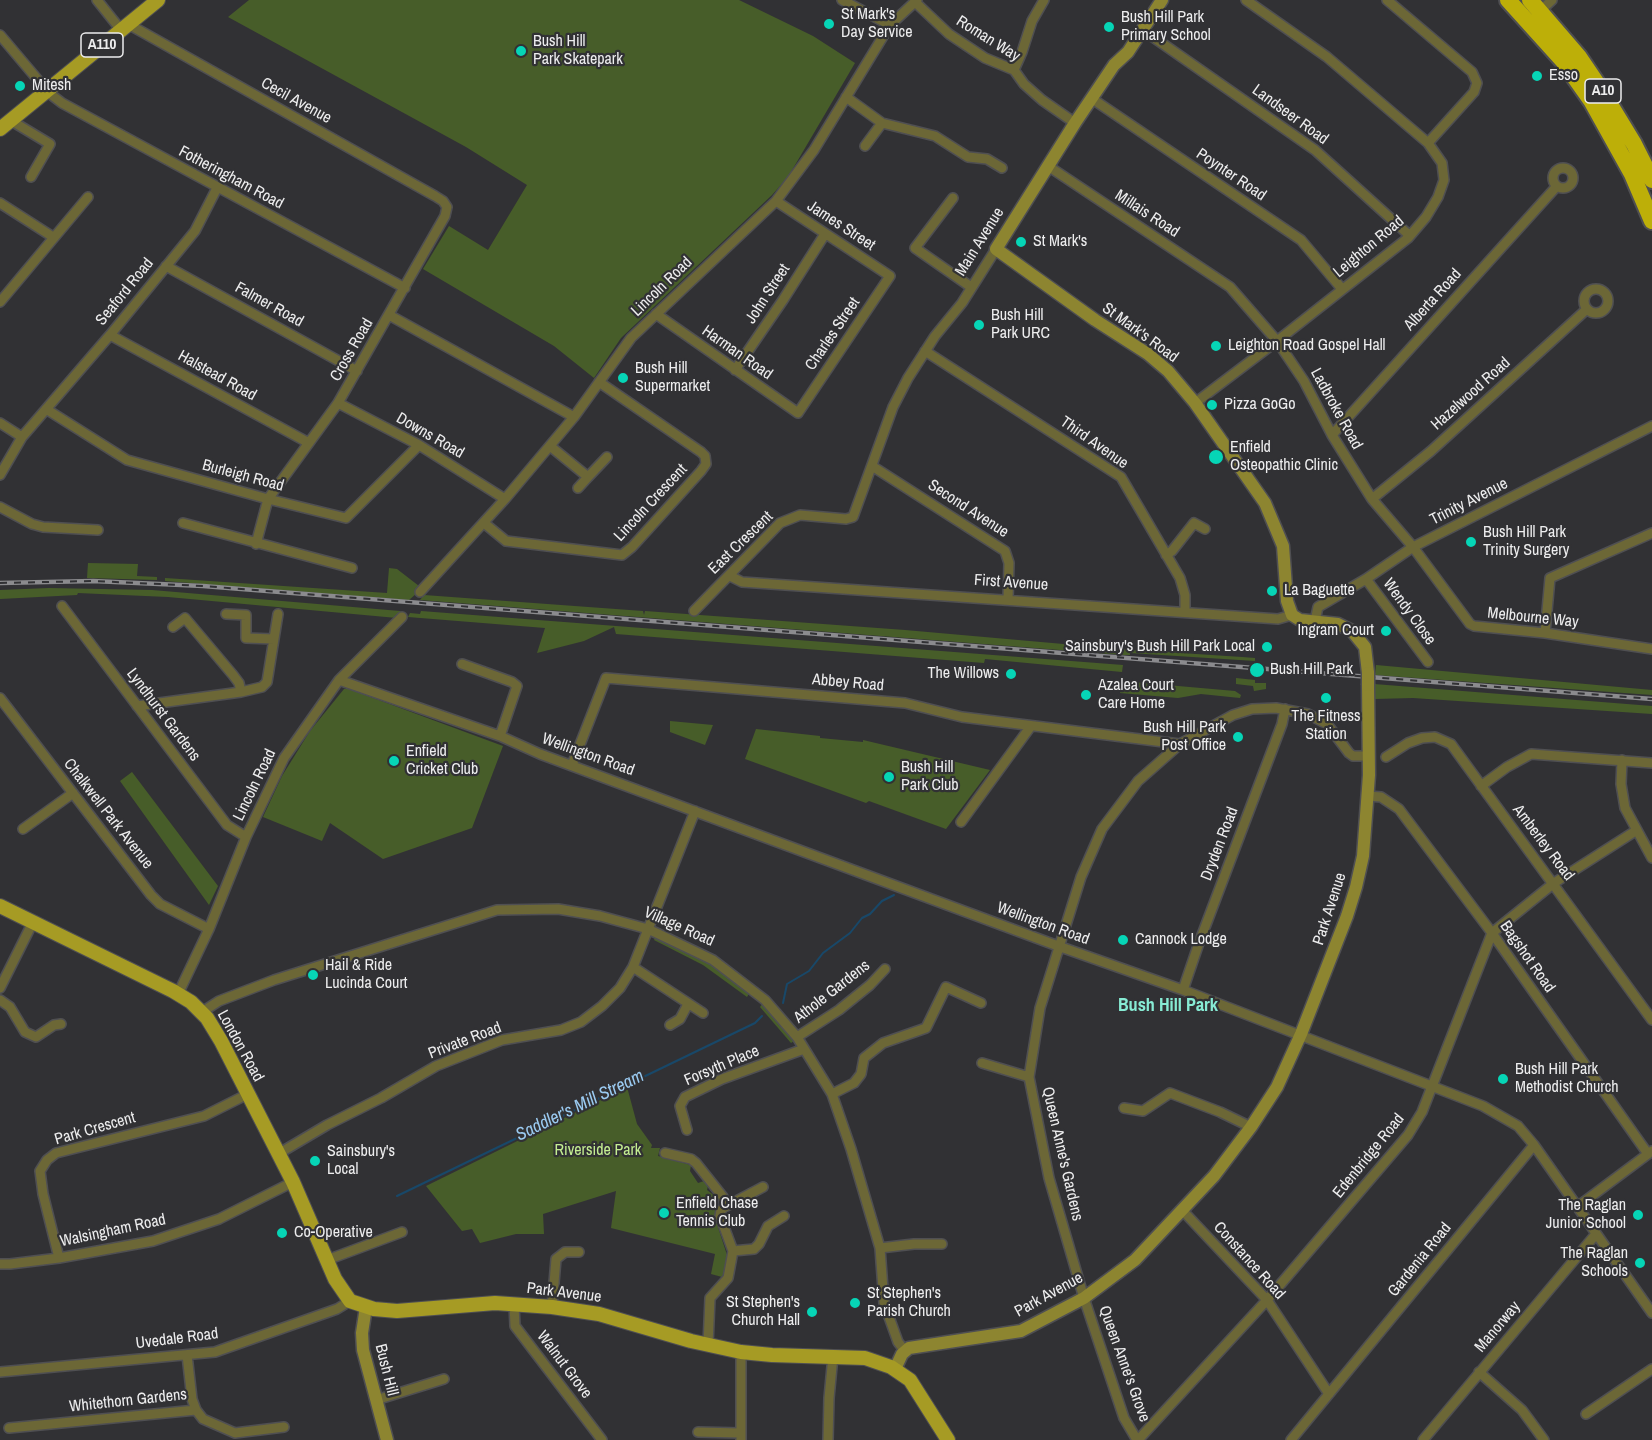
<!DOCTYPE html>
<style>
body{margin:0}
canvas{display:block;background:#313134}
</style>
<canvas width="1652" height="1440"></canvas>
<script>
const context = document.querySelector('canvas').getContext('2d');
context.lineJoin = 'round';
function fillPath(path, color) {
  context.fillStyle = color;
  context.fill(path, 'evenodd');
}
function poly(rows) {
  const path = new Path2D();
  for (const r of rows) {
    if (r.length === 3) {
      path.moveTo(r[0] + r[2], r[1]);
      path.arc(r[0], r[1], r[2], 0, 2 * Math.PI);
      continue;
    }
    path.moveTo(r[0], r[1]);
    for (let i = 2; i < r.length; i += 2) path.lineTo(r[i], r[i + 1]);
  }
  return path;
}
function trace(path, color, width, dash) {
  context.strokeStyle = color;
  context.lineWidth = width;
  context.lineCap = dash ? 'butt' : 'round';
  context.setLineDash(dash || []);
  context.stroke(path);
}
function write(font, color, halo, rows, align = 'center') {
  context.font = font + ' "Archivo Narrow",sans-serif';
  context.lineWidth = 4.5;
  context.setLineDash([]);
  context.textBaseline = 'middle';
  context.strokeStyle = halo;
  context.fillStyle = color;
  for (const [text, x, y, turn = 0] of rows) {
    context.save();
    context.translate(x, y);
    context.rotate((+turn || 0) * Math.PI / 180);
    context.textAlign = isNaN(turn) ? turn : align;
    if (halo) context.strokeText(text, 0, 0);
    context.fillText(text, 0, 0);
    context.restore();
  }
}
fillPath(poly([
 [249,0,739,0,813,36,855,63,788,177,772,195,621,338,594,378,554,346,423,269,449,226,488,250,527,185,466,147,228,17],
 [88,563,138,564,137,576,157,577,157,580,87,578],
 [389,568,397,569,419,586,417,593,409,600,165,581,165,578,387,593],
 [49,588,152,590,400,611,403,613,397,618,168,597,78,593,77,595,0,599,0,590],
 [424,595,643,611,644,615,645,611,700,615,905,630,1120,649,1242,657,1255,658,1255,661,1130,653,1130,655,1124,655,420,600],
 [421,611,1123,665,1122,672,985,659,984,663,616,634,614,627,584,641,537,653,545,628,408,617,410,613,420,614],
 [1376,665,1652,690,1652,695,1375,675],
 [1236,678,1255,680,1255,683,1266,683,1266,689,1254,691,1253,686,1236,684],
 [1121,681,1235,691,1241,695,1240,698,1201,694,1178,698,1120,693],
 [1374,684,1652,706,1652,714,1413,698,1374,699],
 [344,689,349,689,503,746,472,828,383,859,330,823,322,841,263,817,282,776,310,731],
 [670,721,713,725,705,745,670,732],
 [756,729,820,736,820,738,863,742,863,740,990,770,946,829,869,801,866,803,745,759],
 [132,772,218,886,209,905,120,781],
 [656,935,707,961,750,992,747,997,703,965,654,940],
 [763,1003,794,1041,791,1043,760,1007],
 [627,1087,637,1124,652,1145,651,1148,660,1148,658,1156,691,1165,690,1171,698,1183,704,1181,708,1186,707,1190,716,1197,716,1221,727,1255,726,1271,722,1277,711,1274,715,1254,611,1228,616,1191,543,1214,544,1234,516,1234,480,1243,472,1229,462,1231,426,1186]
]), '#475d29');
trace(poly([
 [783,1003,787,984,809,971,823,953,850,933,862,918,870,914,882,901,894,895],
 [397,1196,755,1023,762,1016]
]), '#184869', 2);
const street = poly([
 [97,0,121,30],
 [842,0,890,25],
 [1387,0,1472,72,1477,83,1474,92,1428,143],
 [915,2,949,34,985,58,1014,70,1024,84,1042,100,1075,123],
 [1538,13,1552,0],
 [128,24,435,196,443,201,447,207,445,216,338,403,268,499,256,544],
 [1143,30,1315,150,1409,235],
 [0,35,49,93,62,103,405,288],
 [1014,70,1022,52,1032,21,1044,0],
 [846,97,882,123,935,136,968,157,987,159,1002,168],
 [1091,98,1301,240,1342,289],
 [10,120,50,144,31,177],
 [865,146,882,123],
 [1048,166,1230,287,1277,341,1304,381,1332,435,1372,499,1413,547,1470,624,1474,626,1545,633,1652,649],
 [1563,178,10],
 [953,198,915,248,971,287],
 [0,203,53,237],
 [166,266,357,371],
 [1596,301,12],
 [0,302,88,197],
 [656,314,798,413,890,276,776,201],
 [389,315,574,417],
 [110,335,309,443],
 [925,351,1121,477,1180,578,1185,595,1185,611],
 [735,370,783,300,825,234],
 [338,403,419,445,505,499],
 [1195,403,1277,341,1408,238,1426,217,1438,197,1444,180,1442,163,1428,143,1327,57,1246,0],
 [46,409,127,460,268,499,346,518,419,445],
 [0,423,22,437],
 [1332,435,1557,186],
 [550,446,588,477,607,457],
 [872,466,1005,551,1009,563,1008,600],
 [0,475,22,437,110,335,195,231,217,188],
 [578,488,588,477],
 [1372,499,1431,451,1587,309],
 [0,507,32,524,43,527,98,530],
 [183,523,352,568],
 [484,523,506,541,622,555,632,547,701,471,706,464,705,456,701,452,599,382],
 [1166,555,1172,551,1194,523,1205,529],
 [730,576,742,582,1278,619,1292,615],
 [1366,579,1428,662],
 [420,592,505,499,574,417,631,338,776,201,814,150,890,25,917,0],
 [62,606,227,825,246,837],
 [694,611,780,523,800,515,846,519,853,517,893,407,908,378,935,336,962,303,996,249],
 [226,614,246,615,246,638,274,639],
 [1315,621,1318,607,1366,579,1413,547,1652,426],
 [173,627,185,618,233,675,239,683,241,692],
 [1545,633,1550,578,1652,533],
 [462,664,512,682,517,686,500,736],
 [339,680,500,736,540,754,1058,946,1183,990,1483,1106,1518,1126,1534,1145,1652,1313],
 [0,698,151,895,160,904,209,929],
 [137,706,241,692,262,687,267,682,278,614],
 [1386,757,1408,743,1422,738,1435,737,1451,744,1652,1020],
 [1622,760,1621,784,1625,808,1652,858],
 [572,765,606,678,905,703,962,717,1180,744],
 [1481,786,1507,767,1531,754,1652,763],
 [1368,796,1381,797,1399,809,1492,933,1648,1154],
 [961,822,1031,726],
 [23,829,73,793],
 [633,967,703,1013],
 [0,988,33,922],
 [1183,990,1199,943,1282,724,1285,709],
 [178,994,209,929,246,837,284,758,339,680,402,617],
 [0,1000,10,1007,25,1032,36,1037,54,1025,61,1024],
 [202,1012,219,1001,274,980,497,910,558,909,600,916,648,929,690,949,713,960,765,1000,797,1037,832,1094,851,1149,880,1248,884,1303,898,1342,905,1351],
 [670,1025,680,1019,688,1004],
 [797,1037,839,1010,870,985,885,969],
 [982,1063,1029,1077],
 [832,1094,854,1083,861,1074,864,1058,883,1043,926,1028,946,987,981,1003],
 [1124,1108,1143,1111,1170,1093,1220,1112,1251,1127],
 [687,1130,680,1106,685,1097,722,1079,804,1049],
 [665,1153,691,1159,696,1163,723,1197,725,1207,721,1210,720,1216,733,1251,728,1278,710,1298,708,1345],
 [278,1154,327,1125,381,1098,436,1066,502,1040,561,1030,581,1022,602,1006,620,988,633,967,695,811],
 [725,1207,763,1187],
 [1577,1207,1652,1151],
 [1183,1211,1267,1300,1329,1394],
 [880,1248,914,1244,942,1244],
 [733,1251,754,1249,759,1244,768,1226,784,1216],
 [59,1258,43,1194,40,1171,47,1160,56,1153,204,1116,248,1094],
 [327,1260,402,1232],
 [0,1264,10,1264,59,1258,153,1241,219,1219,293,1182],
 [514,1304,515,1326,602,1440],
 [552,1307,556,1259,565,1252,579,1252],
 [0,1372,215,1352,337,1309,350,1301],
 [1479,1372,1522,1410,1544,1440],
 [376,1400,444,1379],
 [196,1410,203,1419,235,1433,284,1427],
 [1586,1414,1652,1369],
 [9,1428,196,1410,192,1399,187,1355],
 [698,1432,740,1433],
 [741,1440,741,1352],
 [828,1440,829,1398,833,1356],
 [1137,1440,1124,1418,1084,1298,1049,1178,1029,1077,1040,1008,1081,877,1102,829,1138,781,1180,744,1233,715,1252,709,1276,708,1308,714,1327,724,1349,753,1353,756,1369,756],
 [1138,1440,1267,1300,1408,1135,1422,1112,1492,933,1554,883,1637,830],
 [1291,1440,1534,1145],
 [1423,1440,1596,1234]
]);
const secondary = poly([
 [1162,0,1128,52,1114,65,1075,123,996,249,1095,320,1148,354,1168,371,1195,403,1265,503,1283,546,1287,601,1292,615,1300,620,1338,624,1352,631,1365,647,1368,673],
 [366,1307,362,1333,363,1350,387,1440],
 [895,1369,902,1354,909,1348,1021,1331,1084,1298,1135,1260,1214,1176,1251,1127,1277,1087,1301,1034,1347,916,1356,887,1363,856,1369,775,1368,685]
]);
const primary = poly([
 [0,129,158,0],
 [0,906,173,991,191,1002,207,1018,221,1041,293,1182,335,1279,350,1301,374,1309,397,1311,495,1303,552,1307,599,1314,691,1341,741,1352,772,1355,865,1358,891,1367,910,1380,948,1440]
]);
const highway = poly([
 [1508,0,1563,61,1592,102,1632,174,1652,221],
 [1530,0,1579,57,1600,88,1634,144,1652,180]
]);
trace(street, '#4f4f52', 12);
trace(secondary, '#4f4f52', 15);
trace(primary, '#4f4f52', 16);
trace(highway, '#4f4f52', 20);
trace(street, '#6c6736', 9);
trace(secondary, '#8d8530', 12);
trace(primary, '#a69b24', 14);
trace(highway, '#bdaf08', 16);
const rail = poly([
 [0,583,93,581,203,586,1652,699]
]);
trace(rail, '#8b8b8e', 4.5);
trace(rail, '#313134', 2, [7]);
const secondaryBridge = poly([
 [1368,685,1368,673]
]);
trace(secondaryBridge, '#4f4f52', 15, []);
trace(secondaryBridge, '#8d8530', 12);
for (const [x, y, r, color] of [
 [829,24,6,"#06d5b6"],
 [1109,27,6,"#06d5b6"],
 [521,51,6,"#06d5b6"],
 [1537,76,6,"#06d5b6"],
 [20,86,6,"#06d5b6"],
 [1021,242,6,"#06d5b6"],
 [979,325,6,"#06d5b6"],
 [1216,346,6,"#06d5b6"],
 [623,378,6,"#06d5b6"],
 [1212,405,6,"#06d5b6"],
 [1216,457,8,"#06d5b6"],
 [1471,542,6,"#06d5b6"],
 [1272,591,6,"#06d5b6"],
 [1386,631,6,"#06d5b6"],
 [1267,647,6,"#06d5b6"],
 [1257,670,8,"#06d5b6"],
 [1011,674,6,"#06d5b6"],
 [1086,695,6,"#06d5b6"],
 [1326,698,6,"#06d5b6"],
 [1238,737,6,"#06d5b6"],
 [394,761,6,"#06d5b6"],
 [889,777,6,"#06d5b6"],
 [1123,940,6,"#06d5b6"],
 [313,975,6,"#06d5b6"],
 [1503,1079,6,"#06d5b6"],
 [315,1161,6,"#06d5b6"],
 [664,1213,6,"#06d5b6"],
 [1638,1215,6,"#06d5b6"],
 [282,1233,6,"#06d5b6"],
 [1640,1263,6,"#06d5b6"],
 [855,1303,6,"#06d5b6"],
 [812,1312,6,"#06d5b6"]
]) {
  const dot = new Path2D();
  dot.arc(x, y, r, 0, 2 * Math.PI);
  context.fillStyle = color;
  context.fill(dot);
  trace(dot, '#313134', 2);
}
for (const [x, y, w] of [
 [102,45,42],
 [1603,91,36]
]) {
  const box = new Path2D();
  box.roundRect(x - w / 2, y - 12, w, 24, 4.5);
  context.fillStyle = '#313134';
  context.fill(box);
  trace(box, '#ededee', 1.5);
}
write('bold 15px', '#ededee', null, [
 ["A110",102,45],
 ["A10",1603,91]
]);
write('16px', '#ededee', '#313134', [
 ["St Mark's",841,15],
 ["Day Service",841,33],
 ["Bush Hill Park",1121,18],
 ["Primary School",1121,36],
 ["Bush Hill",533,42],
 ["Park Skatepark",533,60],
 ["Esso",1549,76],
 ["Mitesh",32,86],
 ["St Mark's",1033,242],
 ["Bush Hill",991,316],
 ["Park URC",991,334],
 ["Leighton Road Gospel Hall",1228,346],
 ["Bush Hill",635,369],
 ["Supermarket",635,387],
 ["Pizza GoGo",1224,405],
 ["Enfield",1230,448],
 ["Osteopathic Clinic",1230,466],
 ["Bush Hill Park",1483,533],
 ["Trinity Surgery",1483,551],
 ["La Baguette",1284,591],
 ["Ingram Court",1374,631,"right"],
 ["Sainsbury's Bush Hill Park Local",1255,647,"right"],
 ["Bush Hill Park",1270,670],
 ["The Willows",999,674,"right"],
 ["Azalea Court",1098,686],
 ["Care Home",1098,704],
 ["The Fitness",1326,717,"center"],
 ["Station",1326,735,"center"],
 ["Bush Hill Park",1226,728,"right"],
 ["Post Office",1226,746,"right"],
 ["Enfield",406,752],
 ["Cricket Club",406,770],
 ["Bush Hill",901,768],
 ["Park Club",901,786],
 ["Cannock Lodge",1135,940],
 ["Hail & Ride",325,966],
 ["Lucinda Court",325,984],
 ["Bush Hill Park",1515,1070],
 ["Methodist Church",1515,1088],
 ["Sainsbury's",327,1152],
 ["Local",327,1170],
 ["Enfield Chase",676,1204],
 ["Tennis Club",676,1222],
 ["The Raglan",1626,1206,"right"],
 ["Junior School",1626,1224,"right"],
 ["Co-Operative",294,1233],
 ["The Raglan",1628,1254,"right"],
 ["Schools",1628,1272,"right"],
 ["St Stephen's",867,1294],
 ["Parish Church",867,1312],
 ["St Stephen's",800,1303,"right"],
 ["Church Hall",800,1321,"right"]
], 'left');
write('16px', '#ededee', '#313134', [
 ["Roman Way",988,39,32],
 ["Cecil Avenue",296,101,29],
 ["Landseer Road",1290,115,36],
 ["Poynter Road",1231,175,34],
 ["Fotheringham Road",231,178,28],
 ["Millais Road",1147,214,33],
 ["James Street",841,226,33],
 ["Main Avenue",980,242,-58],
 ["Leighton Road",1369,247,-40],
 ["Lincoln Road",662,287,-44],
 ["Seaford Road",125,292,-51],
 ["John Street",768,294,-57],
 ["Alberta Road",1433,300,-48],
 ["Falmer Road",269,305,29],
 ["St Mark's Road",1140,333,36],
 ["Charles Street",833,334,-56],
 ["Cross Road",352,350,-60],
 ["Harman Road",737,353,35],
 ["Halstead Road",217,376,29],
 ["Hazelwood Road",1471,394,-42],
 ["Ladbroke Road",1336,409,61],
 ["Downs Road",430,436,30],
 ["Third Avenue",1094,443,35],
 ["Burleigh Road",243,476,15],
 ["Trinity Avenue",1469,502,-27],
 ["Lincoln Crescent",651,503,-47],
 ["Second Avenue",968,509,33],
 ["East Crescent",741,543,-44],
 ["First Avenue",1011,583,4],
 ["Wendy Close",1409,612,54],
 ["Melbourne Way",1533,618,6],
 ["Abbey Road",848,683,5],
 ["Lyndhurst Gardens",163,715,53],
 ["Wellington Road",588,755,20],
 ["Lincoln Road",255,785,-64],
 ["Chalkwell Park Avenue",108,814,52],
 ["Amberley Road",1543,843,53],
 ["Dryden Road",1220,844,-69],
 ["Park Avenue",1330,909,-72],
 ["Wellington Road",1043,924,20],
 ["Village Road",679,927,24],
 ["Bagshot Road",1527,957,55],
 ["Athole Gardens",832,992,-38],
 ["Private Road",465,1041,-21],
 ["London Road",240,1046,61],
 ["Forsyth Place",722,1066,-23],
 ["Park Crescent",95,1129,-16],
 ["Queen Anne's Gardens",1062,1154,77],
 ["Edenbridge Road",1369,1156,-51],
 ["Walsingham Road",113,1231,-12],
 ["Gardenia Road",1420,1260,-51],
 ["Constance Road",1249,1261,48],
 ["Park Avenue",564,1293,7],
 ["Park Avenue",1049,1295,-29],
 ["Manorway",1498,1327,-50],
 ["Uvedale Road",177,1339,-7],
 ["Queen Anne's Grove",1124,1364,70],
 ["Walnut Grove",564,1365,53],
 ["Bush Hill",386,1370,76],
 ["Whitethorn Gardens",128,1401,-6]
]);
write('16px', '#c4ee92', '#313134', [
 ["Riverside Park",598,1151]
]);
write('bold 18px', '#87ebd4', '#313134', [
 ["Bush Hill Park",1168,1006]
]);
write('italic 18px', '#9bcbf2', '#313134', [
 ["Saddler's Mill Stream",580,1106,-26]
]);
</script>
